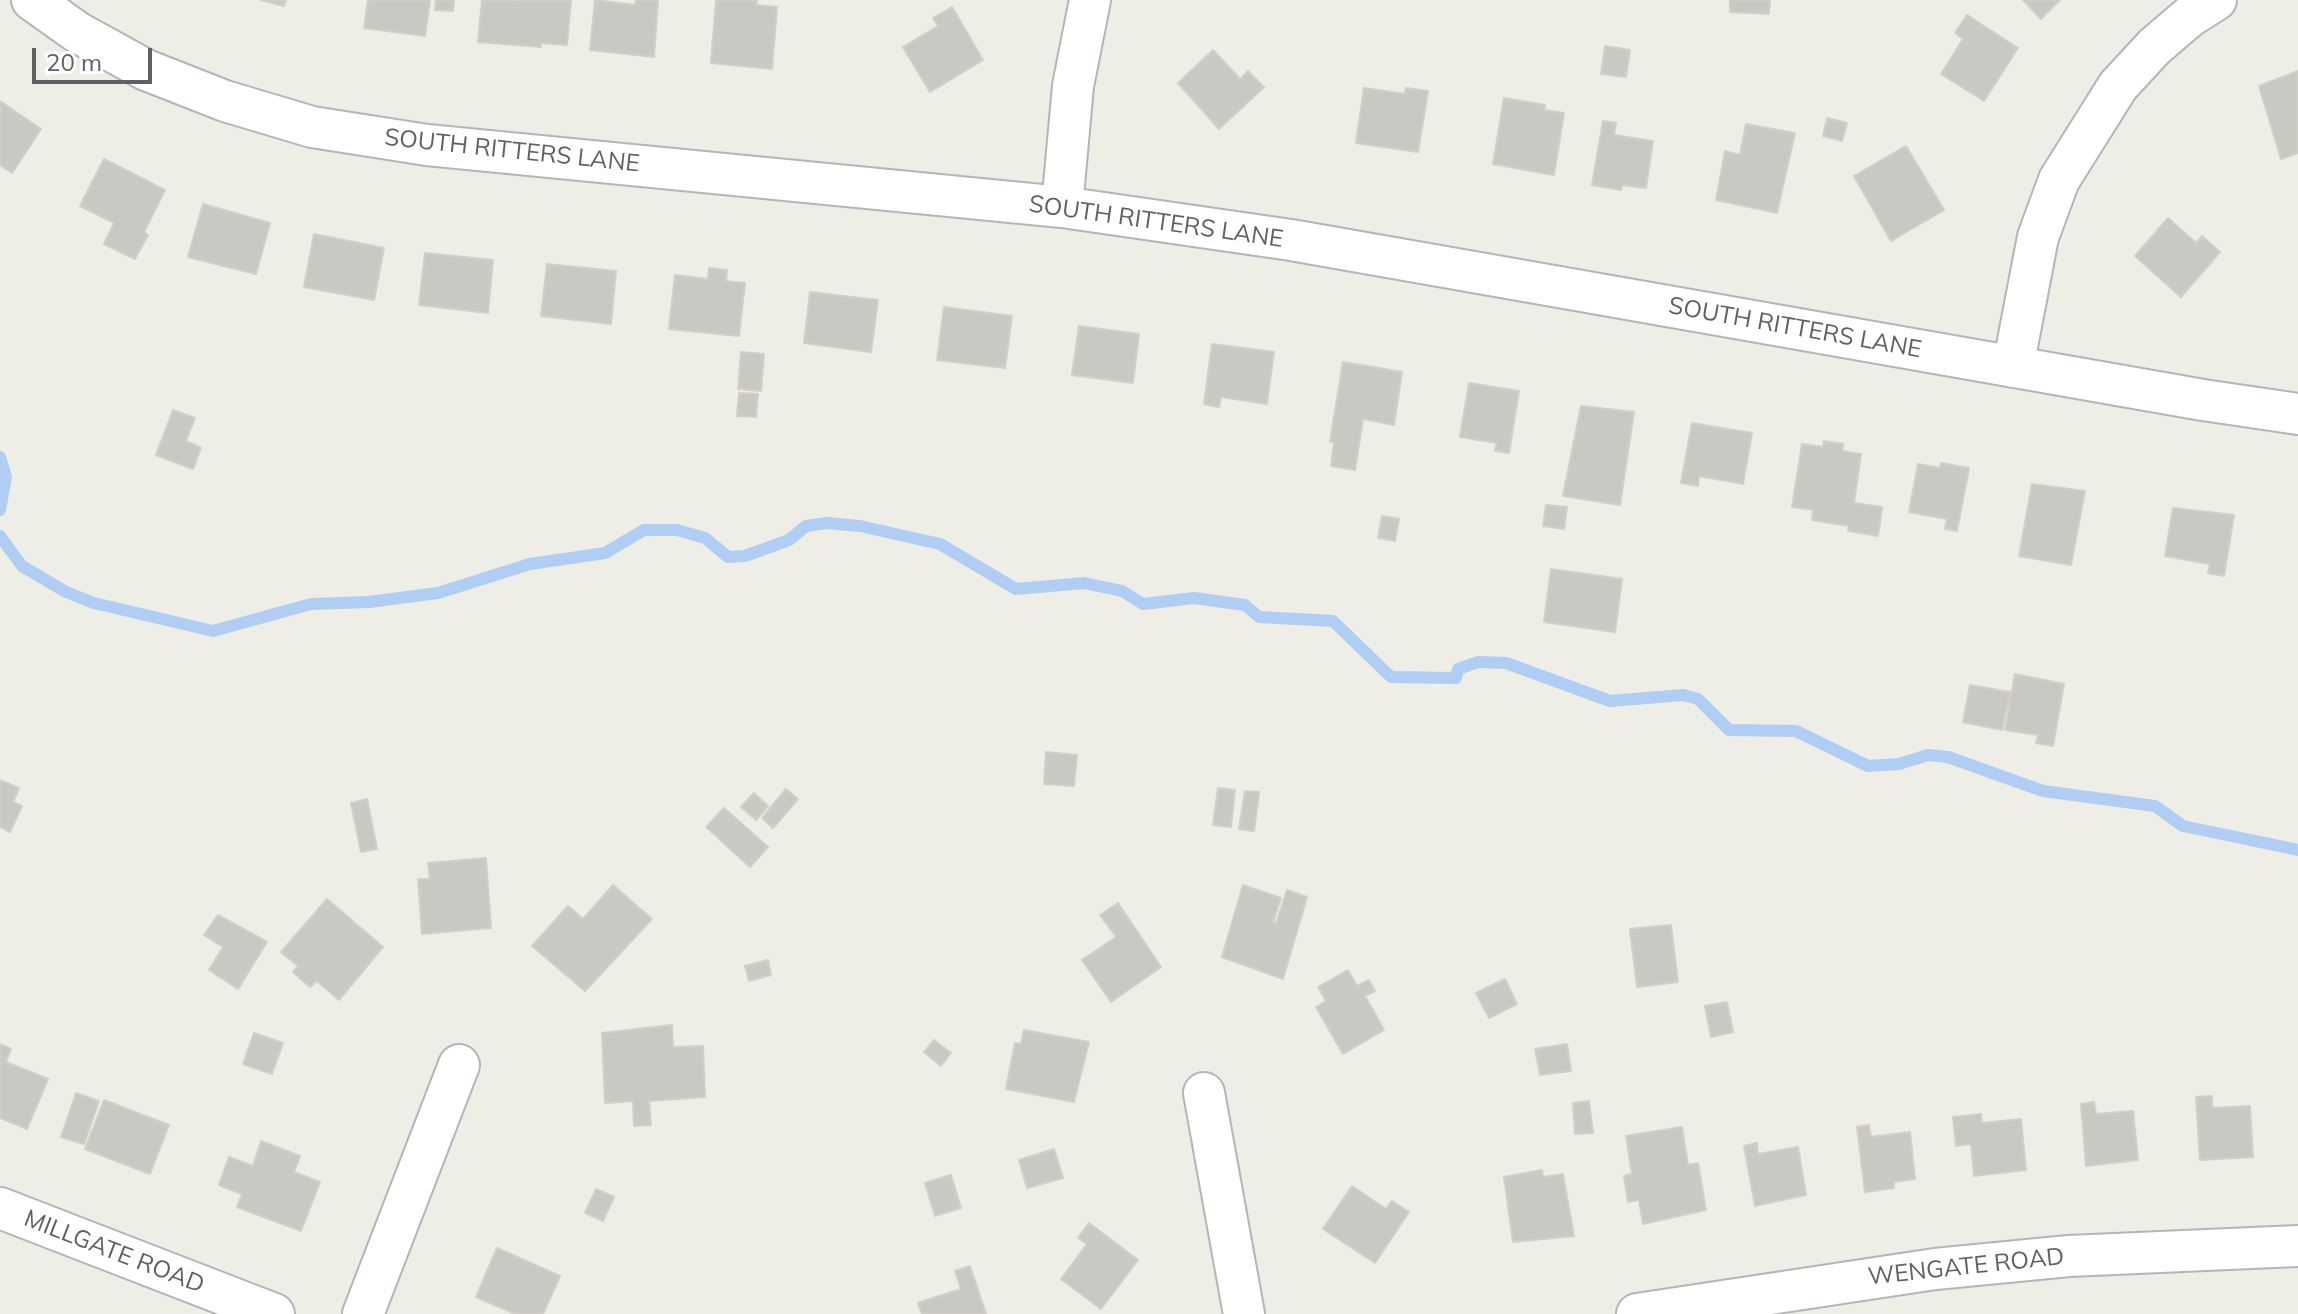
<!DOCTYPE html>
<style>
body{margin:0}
#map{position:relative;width:2298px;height:1314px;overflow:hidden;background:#eeede6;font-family:Mulish,sans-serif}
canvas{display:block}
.scale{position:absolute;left:32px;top:48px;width:120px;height:36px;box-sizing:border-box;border:4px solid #5e6064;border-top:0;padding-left:10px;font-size:24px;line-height:28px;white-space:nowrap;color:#5e6064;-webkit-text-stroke:6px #fff;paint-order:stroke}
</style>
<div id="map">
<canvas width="2298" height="1314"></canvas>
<div class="scale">20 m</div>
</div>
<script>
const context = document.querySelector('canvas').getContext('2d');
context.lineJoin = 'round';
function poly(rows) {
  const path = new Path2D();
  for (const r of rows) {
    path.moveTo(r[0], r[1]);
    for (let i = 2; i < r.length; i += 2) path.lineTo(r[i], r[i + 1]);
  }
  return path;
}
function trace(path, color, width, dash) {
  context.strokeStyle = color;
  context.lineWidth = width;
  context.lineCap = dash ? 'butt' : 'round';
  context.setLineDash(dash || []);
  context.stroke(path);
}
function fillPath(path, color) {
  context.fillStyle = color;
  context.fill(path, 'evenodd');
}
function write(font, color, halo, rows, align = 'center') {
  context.font = font + ' Mulish,sans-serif';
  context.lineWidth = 7;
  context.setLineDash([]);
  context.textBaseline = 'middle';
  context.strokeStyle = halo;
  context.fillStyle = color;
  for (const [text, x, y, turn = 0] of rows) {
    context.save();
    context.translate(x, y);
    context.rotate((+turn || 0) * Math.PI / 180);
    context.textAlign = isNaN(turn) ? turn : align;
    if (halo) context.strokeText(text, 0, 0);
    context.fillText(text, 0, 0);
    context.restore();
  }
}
trace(poly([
 [0,457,6,477,0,510],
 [0,536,22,566,66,592,94,603,213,631,311,604,369,602,438,593,530,564,605,553,644,530,677,530,705,538,728,557,745,556,789,540,806,526,827,523,860,526,940,544,1016,589,1084,583,1122,591,1143,604,1194,598,1245,605,1259,617,1333,621,1391,677,1456,678,1458,669,1478,662,1506,663,1610,701,1683,695,1698,699,1729,730,1796,731,1868,766,1899,764,1928,755,1948,757,2043,791,2155,806,2183,826,2298,850]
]), '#b0cef4', 12);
const building = poly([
 [261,0,286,0,284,6,261,0],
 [368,0,430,0,425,36,364,28,368,0],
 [436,0,454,0,453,11,435,10,436,0],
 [482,0,571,1,567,45,541,43,541,47,478,42,482,0],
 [595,0,635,5,636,0,658,0,654,57,590,50,595,0],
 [716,0,757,0,756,5,777,7,772,69,711,63,716,0],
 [1730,0,1770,0,1769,14,1730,12,1730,0],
 [2023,0,2060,0,2041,19,2023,0],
 [952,7,983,60,930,92,903,47,938,26,933,18,952,7],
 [1967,15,2018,48,1984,101,1941,74,1963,39,1955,33,1967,15],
 [1605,46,1630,50,1626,77,1601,74,1605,46],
 [1213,50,1240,79,1248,71,1264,87,1219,129,1178,83,1213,50],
 [2298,71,2298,153,2281,159,2259,86,2298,71],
 [1364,88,1405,94,1406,88,1428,91,1418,152,1356,143,1364,88],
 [1504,98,1545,105,1544,110,1564,113,1554,175,1493,164,1504,98],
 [0,101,41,129,12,173,0,165,0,101],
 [1827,118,1847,123,1842,141,1823,136,1827,118],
 [1603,121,1616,123,1614,135,1653,141,1646,188,1622,185,1621,190,1592,185,1603,121],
 [1746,124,1795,133,1777,213,1716,200,1725,151,1740,155,1746,124],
 [1906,146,1944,210,1891,241,1854,176,1906,146],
 [104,159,165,190,144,232,148,235,135,259,104,244,114,223,80,206,104,159],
 [203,204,270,223,256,274,188,257,203,204],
 [2168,218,2196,243,2202,236,2220,252,2181,297,2135,256,2168,218],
 [314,234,384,248,374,300,304,287,314,234],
 [425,253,493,260,488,313,419,305,425,253],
 [547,264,616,271,611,324,541,316,547,264],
 [709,268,727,270,726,281,745,283,739,336,669,329,675,275,708,279,709,268],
 [810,292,878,300,871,352,804,343,810,292],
 [944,307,1012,316,1005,368,937,360,944,307],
 [1079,326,1139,334,1133,383,1072,375,1079,326],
 [1212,344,1274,352,1267,404,1221,397,1219,407,1204,404,1212,344],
 [741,352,764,354,761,391,738,389,741,352],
 [1343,362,1402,372,1394,425,1363,419,1355,470,1331,466,1334,442,1330,442,1343,362],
 [1469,383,1519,391,1509,453,1495,451,1497,443,1460,437,1469,383],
 [739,393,758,394,756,417,737,416,739,393],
 [1581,406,1634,412,1620,505,1563,496,1581,406],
 [173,410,195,418,186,441,201,448,193,469,156,455,173,410],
 [1692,423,1752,433,1743,484,1699,476,1698,486,1681,483,1692,423],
 [1824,441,1843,444,1842,451,1861,454,1854,503,1882,507,1878,536,1848,531,1849,526,1812,520,1813,510,1792,507,1802,444,1823,447,1824,441],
 [1941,463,1969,468,1957,531,1945,529,1947,519,1909,512,1918,464,1940,468,1941,463],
 [2032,484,2085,491,2071,565,2019,556,2032,484],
 [1546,505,1567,507,1564,529,1543,526,1546,505],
 [2173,508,2234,515,2224,576,2208,573,2210,564,2165,556,2173,508],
 [1382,516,1399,519,1395,541,1378,538,1382,516],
 [1551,569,1622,579,1615,632,1544,622,1551,569],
 [2015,674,2064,684,2053,746,2036,743,2038,735,2005,730,2015,674],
 [1970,685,2010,692,2002,730,1963,722,1970,685],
 [1046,752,1077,755,1074,786,1044,784,1046,752],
 [0,780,19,788,13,802,22,806,10,832,0,827,0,780],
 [1218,788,1235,790,1231,827,1213,825,1218,788],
 [786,789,798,799,773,828,762,818,786,789],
 [1245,791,1259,792,1254,831,1239,829,1245,791],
 [754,793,768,806,756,820,741,807,754,793],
 [367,799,377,849,361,852,351,803,367,799],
 [724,808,768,847,750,867,706,827,724,808],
 [486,858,491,928,422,934,418,879,430,879,428,863,486,858],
 [613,885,652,919,585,991,532,946,568,906,583,919,613,885],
 [1243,885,1281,898,1273,922,1276,923,1287,890,1307,897,1283,979,1222,957,1243,885],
 [327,899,383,947,339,1000,317,981,310,987,293,972,298,966,281,952,327,899],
 [1118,903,1161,967,1111,1002,1082,960,1116,937,1100,915,1118,903],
 [218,915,267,942,238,989,209,970,223,947,204,935,218,915],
 [1671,925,1678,982,1637,987,1630,929,1671,925],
 [768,960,771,975,749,981,745,966,768,960],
 [1348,970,1357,986,1369,980,1375,991,1365,996,1384,1030,1343,1054,1316,1007,1326,1001,1318,987,1348,970],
 [1505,979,1517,1004,1489,1018,1476,993,1505,979],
 [1727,1002,1733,1032,1711,1037,1705,1006,1727,1002],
 [672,1025,673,1047,703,1046,705,1097,649,1101,651,1125,634,1126,633,1101,605,1103,602,1033,672,1025],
 [1024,1030,1089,1042,1074,1102,1006,1089,1015,1043,1021,1044,1024,1030],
 [254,1033,283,1043,272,1074,243,1064,254,1033],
 [934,1040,951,1053,941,1066,924,1052,934,1040],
 [0,1044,11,1049,6,1062,48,1079,27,1129,0,1118,0,1044],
 [1567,1044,1571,1071,1540,1075,1535,1049,1567,1044],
 [76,1093,99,1101,84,1144,61,1137,76,1093],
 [2212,1096,2212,1108,2250,1106,2253,1157,2200,1160,2196,1097,2212,1096],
 [104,1100,169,1125,150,1174,85,1149,104,1100],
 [1589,1101,1593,1133,1575,1134,1573,1103,1589,1101],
 [2094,1102,2096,1114,2133,1111,2138,1160,2086,1166,2081,1104,2094,1102],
 [1981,1114,1982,1123,2021,1119,2026,1170,1974,1176,1971,1144,1956,1146,1953,1117,1981,1114],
 [1869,1125,1871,1137,1910,1132,1915,1179,1894,1182,1894,1188,1865,1192,1857,1127,1869,1125],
 [1682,1127,1688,1165,1698,1163,1706,1210,1643,1224,1639,1200,1628,1202,1624,1176,1632,1174,1626,1136,1682,1127],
 [261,1141,300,1156,294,1172,320,1182,301,1231,237,1207,242,1194,219,1185,229,1157,253,1166,261,1141],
 [1757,1143,1758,1154,1798,1147,1806,1195,1755,1206,1744,1146,1757,1143],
 [1054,1149,1063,1178,1027,1188,1019,1160,1054,1149],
 [1542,1170,1543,1177,1563,1174,1574,1236,1513,1242,1504,1177,1542,1170],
 [951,1175,961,1208,935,1216,925,1183,951,1175],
 [1352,1186,1386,1209,1392,1201,1409,1212,1375,1263,1323,1229,1352,1186],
 [596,1189,614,1197,603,1221,585,1213,596,1189],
 [1089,1223,1138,1260,1101,1309,1061,1279,1087,1244,1078,1238,1089,1223],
 [497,1248,560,1276,543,1314,515,1314,476,1297,497,1248],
 [970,1266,986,1314,922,1314,918,1303,961,1289,955,1271,970,1266]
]);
fillPath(building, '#cac8c2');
trace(building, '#d2d0c5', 2);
const street = poly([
 [32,0,77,32,146,70,225,101,312,127,427,145,1062,207,1291,240,2203,400,2298,414],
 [1062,207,1073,86,1090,0],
 [2013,367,2038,237,2059,180,2118,86,2154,47,2189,17,2216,0],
 [1204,1093,1244,1314],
 [0,1208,274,1314],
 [363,1314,459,1065],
 [1637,1314,1935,1269,2069,1256,2298,1246]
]);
trace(street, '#b3b5b9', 44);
trace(street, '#fff', 40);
write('24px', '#5e6064', '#fff', [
 ["SOUTH RITTERS LANE",512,151,6],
 ["SOUTH RITTERS LANE",1156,222,8],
 ["SOUTH RITTERS LANE",1795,328,10],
 ["MILLGATE ROAD",114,1252,21],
 ["WENGATE ROAD",1966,1267,-6]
]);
</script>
